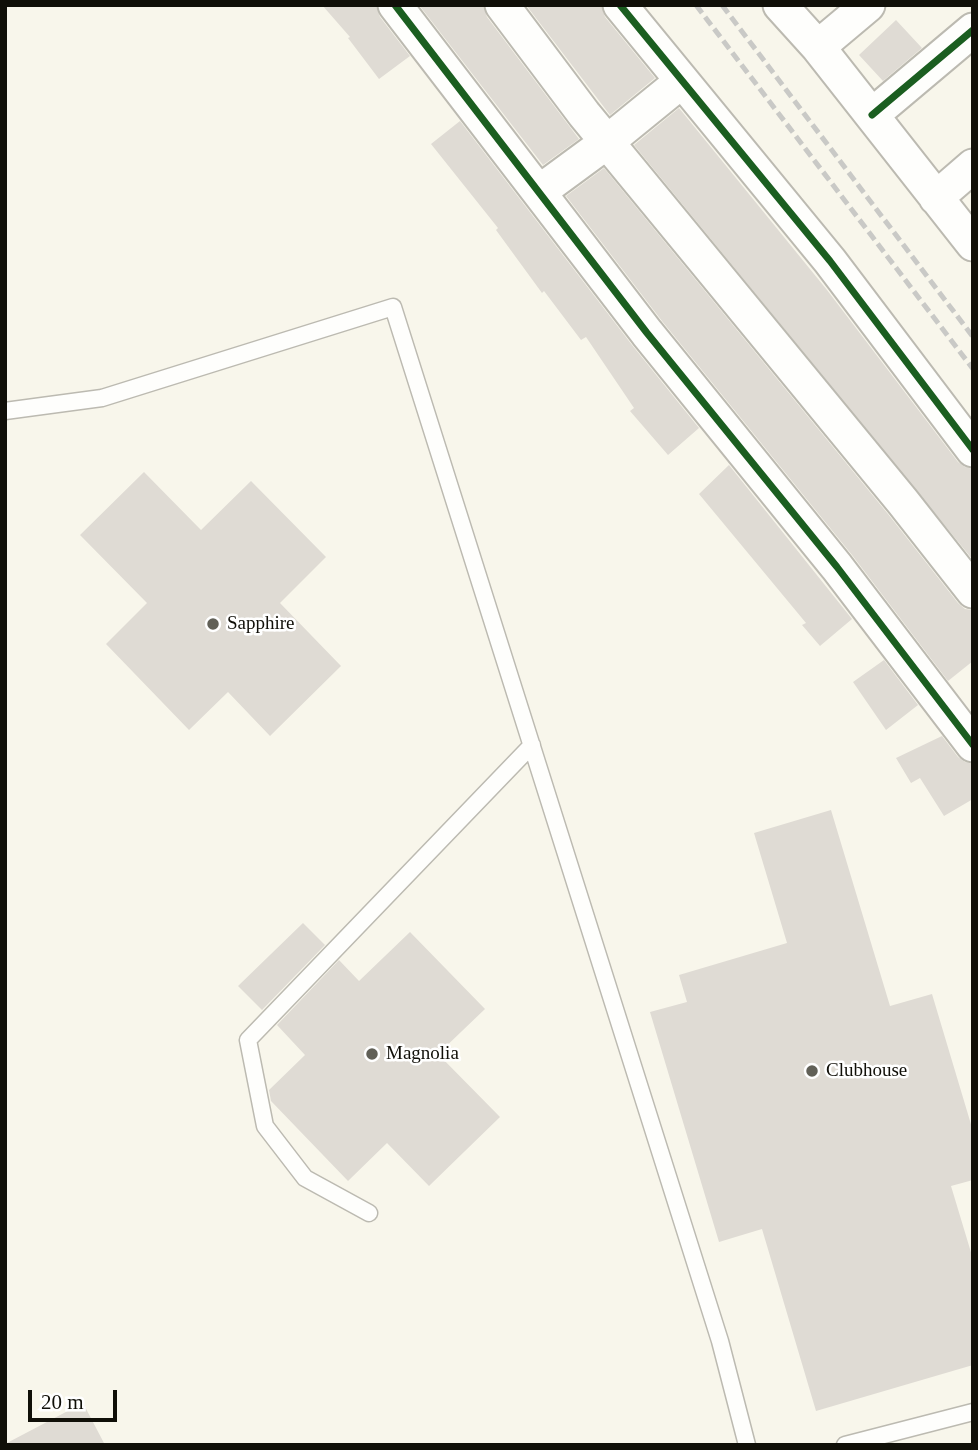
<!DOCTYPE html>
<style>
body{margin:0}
#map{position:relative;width:978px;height:1450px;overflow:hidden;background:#f8f6eb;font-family:Georgia,serif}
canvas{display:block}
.frame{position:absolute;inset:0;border:7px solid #100f08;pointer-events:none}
.scale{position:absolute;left:28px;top:1390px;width:89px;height:32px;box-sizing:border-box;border:4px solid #100f08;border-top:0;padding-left:9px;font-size:21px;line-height:24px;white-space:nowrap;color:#100f08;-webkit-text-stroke:5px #fff;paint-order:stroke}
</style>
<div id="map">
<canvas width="978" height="1450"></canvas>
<div class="frame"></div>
<div class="scale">20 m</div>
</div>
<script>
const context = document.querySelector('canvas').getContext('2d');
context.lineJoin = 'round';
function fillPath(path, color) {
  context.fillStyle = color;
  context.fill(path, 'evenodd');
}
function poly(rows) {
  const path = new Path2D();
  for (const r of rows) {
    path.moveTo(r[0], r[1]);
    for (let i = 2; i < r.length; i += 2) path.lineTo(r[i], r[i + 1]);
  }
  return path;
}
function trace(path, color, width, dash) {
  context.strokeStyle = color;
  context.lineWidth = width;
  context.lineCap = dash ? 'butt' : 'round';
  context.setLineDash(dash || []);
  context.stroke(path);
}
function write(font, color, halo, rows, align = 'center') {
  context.font = font + ' Georgia,serif';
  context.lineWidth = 5;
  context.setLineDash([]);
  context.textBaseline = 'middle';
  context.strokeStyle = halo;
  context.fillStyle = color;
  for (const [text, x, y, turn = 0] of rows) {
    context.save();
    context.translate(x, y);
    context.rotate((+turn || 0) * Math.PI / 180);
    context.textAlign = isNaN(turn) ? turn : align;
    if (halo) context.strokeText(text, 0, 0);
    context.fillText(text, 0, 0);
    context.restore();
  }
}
fillPath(poly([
 [322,5,376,5,380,17,410,56,379,79,348,38,350,37],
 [419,5,483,5,487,17,579,139,543,165],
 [526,5,601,5,605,17,655,78,610,115],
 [896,20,922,48,883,81,859,55],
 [679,108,827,290,958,462,965,467,973,469,973,560,634,145],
 [460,121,632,345,699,428,668,455,630,411,634,408,586,337,581,340,544,291,542,293,496,230,498,228,431,144],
 [604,168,888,514,958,603,965,609,973,610,973,661,948,681,852,555,662,321,566,196],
 [729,465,852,619,820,646,802,625,806,623,699,494],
 [144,472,201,530,251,481,326,557,280,603,341,666,270,736,228,692,189,730,106,644,147,603,80,535],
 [884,660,918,705,886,730,853,682],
 [942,736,958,757,965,762,973,764,973,799,944,816,920,778,911,783,896,758],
 [831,810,890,1006,932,994,973,1131,973,1180,951,1186,973,1259,973,1365,816,1411,762,1229,719,1242,650,1012,687,1002,679,975,787,943,754,833],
 [303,923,325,945,262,1010,238,986],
 [410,932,485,1009,438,1054,500,1117,429,1186,387,1143,348,1181,271,1101,269,1090,305,1055,277,1025,339,960,359,981],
 [83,1403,105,1445,5,1445,5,1444]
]), '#dfdbd4');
const lane = poly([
 [5,411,102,398,393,307,720,1341,747,1445],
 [369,1213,305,1178,265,1126,248,1040,532,745],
 [845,1445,973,1412]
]);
const street = poly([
 [395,5,647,333,837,567,973,745],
 [502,5,584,114,903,502,973,591],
 [620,5,830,261,973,450],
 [780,5,818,47,973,244],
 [818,47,868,5],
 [872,115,973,30],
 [539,192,607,142,682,81],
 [936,198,973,166]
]);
trace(lane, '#bcbab1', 19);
trace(street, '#bcbab1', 37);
trace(lane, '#fefefc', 16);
trace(street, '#fefefc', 33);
trace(poly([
 [696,5,973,369],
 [722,5,973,337]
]), '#c9c9c6', 5, [10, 5]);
trace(poly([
 [395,5,647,333,837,567,973,745],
 [620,5,830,261,973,450],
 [872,115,973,30]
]), '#1b5e20', 7);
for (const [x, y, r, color] of [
 [213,624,7,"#616057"],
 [372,1054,7,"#616057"],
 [812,1071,7,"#616057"]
]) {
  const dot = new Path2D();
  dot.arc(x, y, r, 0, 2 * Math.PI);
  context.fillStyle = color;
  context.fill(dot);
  trace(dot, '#fff', 2.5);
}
write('19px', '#100f08', '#fff', [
 ["Sapphire",227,624],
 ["Magnolia",386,1054],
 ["Clubhouse",826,1071]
], 'left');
</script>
